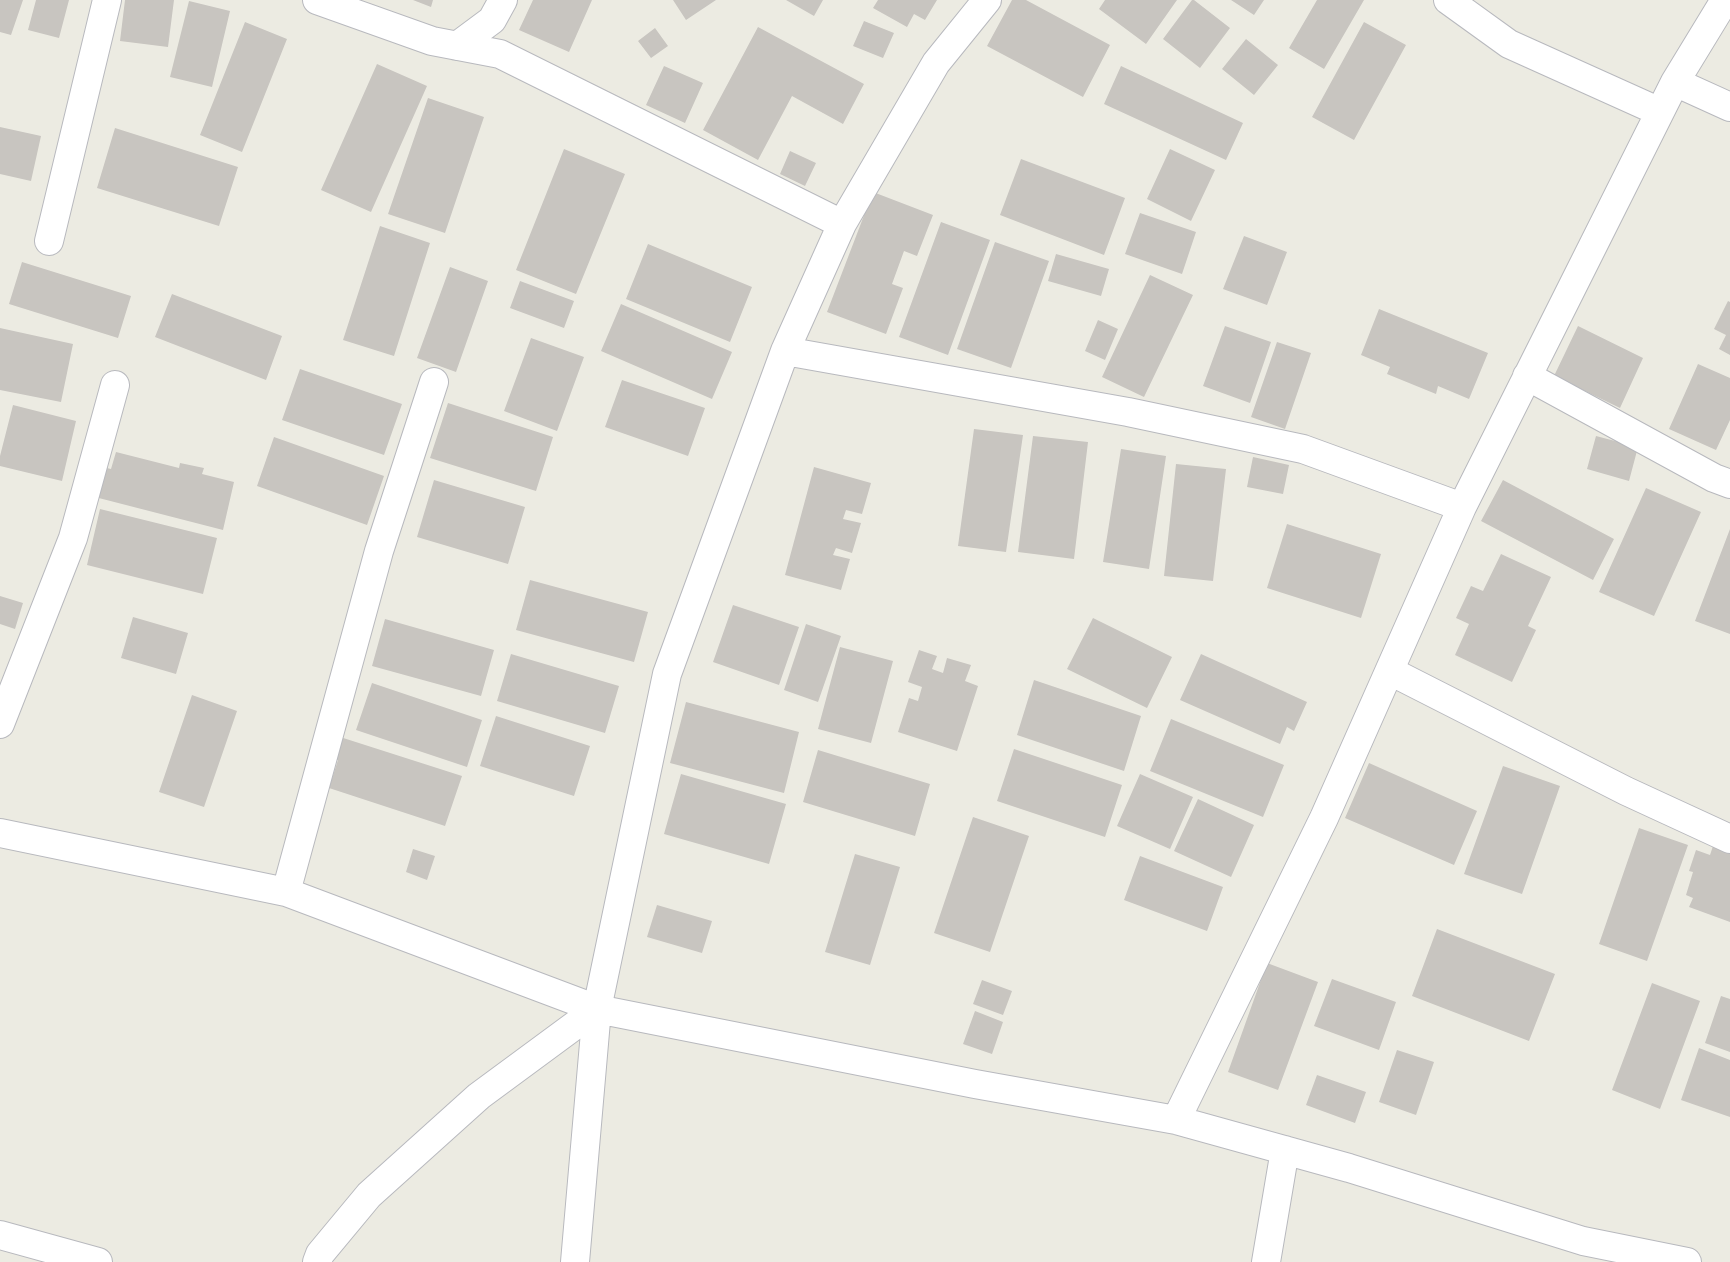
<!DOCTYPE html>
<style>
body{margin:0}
canvas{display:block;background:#ecebe2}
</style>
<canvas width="1730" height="1262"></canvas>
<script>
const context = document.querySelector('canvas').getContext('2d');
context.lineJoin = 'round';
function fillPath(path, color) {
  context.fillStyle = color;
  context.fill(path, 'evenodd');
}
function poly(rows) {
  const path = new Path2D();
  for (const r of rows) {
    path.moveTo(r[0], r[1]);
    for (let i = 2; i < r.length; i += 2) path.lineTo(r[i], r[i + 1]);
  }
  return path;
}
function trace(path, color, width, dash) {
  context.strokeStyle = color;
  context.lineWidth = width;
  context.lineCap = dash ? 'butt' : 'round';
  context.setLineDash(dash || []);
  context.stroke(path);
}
fillPath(poly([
 [0,0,23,0,11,35,0,32],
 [36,0,69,0,59,38,28,30],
 [125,0,174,0,168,47,120,41],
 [413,0,433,0,431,7],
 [533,0,592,0,569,52,519,30],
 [673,0,716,0,686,20],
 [786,0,823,0,814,16],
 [878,0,937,0,925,20,914,14,907,27,873,8],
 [1012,0,1026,0,1110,45,1083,97,987,46],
 [1105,0,1177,0,1146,44,1099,9],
 [1192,0,1194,0,1230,28,1200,68,1163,39],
 [1231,0,1264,0,1254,15],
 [1317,0,1364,0,1324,69,1289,48],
 [189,1,230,11,212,87,170,77],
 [864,21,894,33,883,58,853,46],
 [245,22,287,39,242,152,200,135],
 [1364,22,1406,45,1354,140,1312,117],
 [758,27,864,84,843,124,792,96,758,160,703,130],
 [655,28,668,46,651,58,638,41],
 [1246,39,1278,65,1254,95,1222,69],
 [377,64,427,86,371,212,321,190],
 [664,66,703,83,685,123,646,105],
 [1121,66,1243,123,1226,160,1104,104],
 [428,98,484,117,445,233,388,214],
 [0,127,41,136,31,181,0,174],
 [115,128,238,167,219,226,97,188],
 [564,149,625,174,576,294,516,270],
 [1170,149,1215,170,1191,221,1147,199],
 [790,151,816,163,805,186,780,174],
 [1021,159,1125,198,1104,255,1000,215],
 [873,192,933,215,917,256,904,251,892,284,903,288,886,334,827,312],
 [1140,213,1196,232,1182,274,1125,254],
 [941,222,990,240,948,355,899,337],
 [380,226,430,243,394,356,343,340],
 [1244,236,1287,252,1267,305,1223,289],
 [995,242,1049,261,1011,368,957,349],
 [648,244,752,287,730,342,626,299],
 [1056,254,1109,269,1101,296,1048,281],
 [22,262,131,296,118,338,9,304],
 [450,267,488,281,456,372,417,358],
 [1150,275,1193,295,1144,397,1102,377],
 [520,281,574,301,564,328,510,308],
 [172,294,282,336,266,380,155,337],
 [1728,301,1730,302,1730,355,1719,349,1726,335,1714,329],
 [621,304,732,352,712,399,601,351],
 [1379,309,1488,353,1469,399,1438,386,1436,394,1387,374,1390,367,1361,355],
 [1098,320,1118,329,1105,360,1085,351],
 [1225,326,1271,342,1250,403,1203,386],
 [1578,326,1643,358,1620,408,1554,376],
 [0,328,73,344,61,402,0,390],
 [531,338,584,357,557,431,504,411],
 [1277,342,1311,353,1285,429,1251,417],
 [1698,364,1730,378,1730,420,1716,450,1669,429],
 [300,369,402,404,384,455,282,420],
 [622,380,705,408,688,456,605,427],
 [448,403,553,437,536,491,430,458],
 [13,405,76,421,62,481,0,466,0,456],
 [974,429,1023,435,1006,552,958,546],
 [1033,436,1088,442,1074,559,1018,552],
 [1596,436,1638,447,1629,481,1587,469],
 [274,437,384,476,367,525,257,486],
 [1121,449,1166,456,1149,569,1103,562],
 [116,452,179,468,180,463,204,468,202,474,234,482,223,530,91,496,98,466,111,469],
 [1253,457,1289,465,1283,494,1247,487],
 [1176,464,1226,469,1213,581,1164,576],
 [814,467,871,483,862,514,846,510,843,519,861,523,852,553,836,548,833,555,850,559,841,590,785,575],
 [434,480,525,507,508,564,417,537],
 [1503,480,1614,539,1593,580,1481,521],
 [1646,488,1701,512,1654,616,1599,592],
 [100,509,217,538,203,594,87,565],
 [1287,524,1381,554,1361,618,1267,588],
 [1730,529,1730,634,1695,621],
 [1501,554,1551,577,1528,626,1536,630,1512,682,1455,655,1469,624,1456,618,1471,586,1483,591],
 [530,580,648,612,634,662,516,630],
 [0,596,23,603,15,629,0,624],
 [733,605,799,627,779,685,713,662],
 [133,617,188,633,176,674,121,658],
 [1093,618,1172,657,1147,708,1067,669],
 [385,619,494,650,481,696,372,666],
 [806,624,841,636,818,702,784,690],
 [840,647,893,661,871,743,818,729],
 [919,650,937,656,932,669,943,673,947,658,971,665,965,681,978,686,957,751,898,732,909,698,918,701,922,687,908,682],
 [511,654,619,686,605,733,497,701],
 [1201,654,1307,702,1294,731,1287,727,1280,744,1180,700],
 [1034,680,1141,716,1124,771,1017,735],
 [372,683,482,720,467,767,356,730],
 [192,695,237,711,204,807,159,792],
 [686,702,799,732,784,793,670,763],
 [496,716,590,746,574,796,480,766],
 [1171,719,1284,765,1263,817,1150,771],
 [337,736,462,776,445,826,329,788,338,760,329,758],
 [1014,749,1122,785,1105,837,997,801],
 [818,750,930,784,915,836,803,802],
 [1369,763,1477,811,1454,865,1345,818],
 [1503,766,1560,786,1522,894,1464,874],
 [681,774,786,804,769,864,664,834],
 [1140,774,1193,797,1170,849,1117,826],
 [1198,799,1254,825,1231,877,1174,851],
 [973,817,1029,836,990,952,934,933],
 [1639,828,1688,845,1647,961,1599,944],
 [1714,843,1730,849,1730,922,1689,907,1693,898,1686,895,1693,872,1689,871,1696,850,1710,855],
 [413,849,435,856,427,880,406,872],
 [855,854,900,867,870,965,825,952],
 [1140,856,1223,887,1207,931,1124,900],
 [657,905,712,921,702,953,647,937],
 [1437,929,1555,974,1529,1041,1412,996],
 [1267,963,1318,982,1278,1090,1228,1072],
 [1332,979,1396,1002,1379,1050,1314,1026],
 [982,980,1012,991,1003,1015,973,1004],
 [1652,983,1700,1001,1660,1109,1612,1090],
 [1721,996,1730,999,1730,1052,1705,1043],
 [975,1011,1003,1022,992,1054,963,1044],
 [1699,1048,1730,1060,1730,1117,1681,1100],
 [1397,1050,1434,1062,1416,1115,1379,1102],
 [1317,1075,1366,1092,1355,1123,1306,1105]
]), '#c8c5c0');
const minor = poly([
 [317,0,432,41,500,54,842,224],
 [987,0,936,63,842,224,785,351,1128,412,1303,449,1462,507],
 [1448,0,1509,44,1660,112],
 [457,46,492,20,503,0],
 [1675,82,1730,107],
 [49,241,107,0],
 [1527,376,1714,478,1730,484],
 [1390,671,1626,791,1730,839],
 [0,724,73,538,115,385],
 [0,833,286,892,597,1009,975,1084,1176,1120,1349,1168,1583,1241,1687,1262],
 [286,892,379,551,434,382],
 [1176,1120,1324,818,1462,507,1675,82,1725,0],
 [0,1235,98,1262],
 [317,1262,320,1254,369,1195,479,1096,597,1009],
 [575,1262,597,1009,667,674,785,351],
 [1266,1262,1285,1150]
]);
trace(minor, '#b8b9be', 30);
trace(minor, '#fff', 28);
</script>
